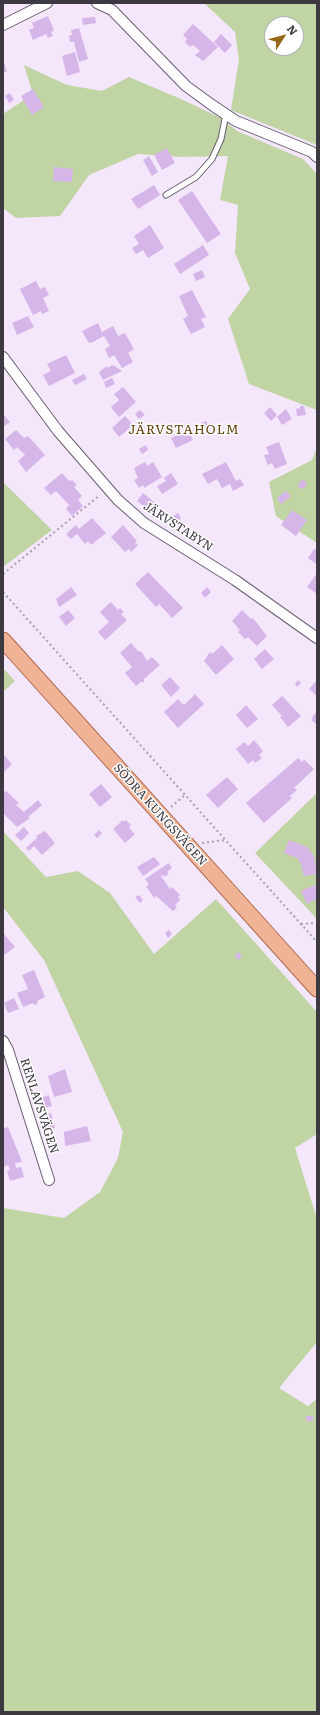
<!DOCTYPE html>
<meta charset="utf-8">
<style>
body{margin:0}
#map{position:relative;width:320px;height:1715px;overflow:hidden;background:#f4e7fc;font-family:Literata,serif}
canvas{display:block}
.frame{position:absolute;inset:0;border:4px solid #3e3941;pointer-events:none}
.north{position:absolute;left:264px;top:16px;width:40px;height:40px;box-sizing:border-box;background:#fff;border:1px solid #b2b0b3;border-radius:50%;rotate:54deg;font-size:11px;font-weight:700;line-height:16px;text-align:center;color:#3e3941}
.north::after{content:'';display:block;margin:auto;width:14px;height:18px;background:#976718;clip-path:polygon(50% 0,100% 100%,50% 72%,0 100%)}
</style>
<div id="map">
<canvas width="320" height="1715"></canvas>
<div class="frame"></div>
<div class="north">N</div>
</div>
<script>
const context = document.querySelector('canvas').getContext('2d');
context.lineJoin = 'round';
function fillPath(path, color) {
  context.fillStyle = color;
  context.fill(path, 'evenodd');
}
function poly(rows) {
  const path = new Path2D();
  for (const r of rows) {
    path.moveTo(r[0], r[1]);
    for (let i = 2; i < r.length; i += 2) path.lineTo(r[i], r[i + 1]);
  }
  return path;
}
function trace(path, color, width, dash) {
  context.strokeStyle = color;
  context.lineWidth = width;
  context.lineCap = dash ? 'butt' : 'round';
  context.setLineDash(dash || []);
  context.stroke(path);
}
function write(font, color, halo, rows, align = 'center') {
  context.font = font + ' Literata,serif';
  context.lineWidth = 3;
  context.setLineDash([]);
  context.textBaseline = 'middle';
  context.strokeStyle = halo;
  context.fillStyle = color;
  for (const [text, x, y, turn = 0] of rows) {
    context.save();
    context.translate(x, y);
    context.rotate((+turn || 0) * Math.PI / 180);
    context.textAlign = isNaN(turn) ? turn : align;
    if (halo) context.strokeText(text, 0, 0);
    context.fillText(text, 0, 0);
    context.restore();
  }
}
fillPath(poly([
 [204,3,317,3,317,145,231,110,239,59,235,32],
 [272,24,296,24,296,48,272,48],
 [24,65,67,85,102,91,129,77,181,99,221,118,237,131,303,159,317,174,317,410,249,384,228,319,250,289,235,253,238,205,220,200,228,156,181,157,138,154,89,175,60,216,16,218,3,208,3,114,33,94],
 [317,447,317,543,276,516,269,482,312,460],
 [3,482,52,530,3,567],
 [3,668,15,681,3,692],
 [317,793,317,919,255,853],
 [3,831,46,877,78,871,110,893,154,954,216,899,317,1012,317,1134,295,1148,317,1219,317,1342,279,1388,308,1406,317,1399,317,1712,3,1712,3,1208,64,1218,100,1192,118,1158,123,1132,44,960,3,907]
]), '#c1d4a3');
fillPath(poly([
 [48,16,54,30,51,32,53,36,48,38,46,34,33,40,29,30,34,28,32,23],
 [95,17,96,23,83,25,82,18],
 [193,24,218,47,203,61,195,55,200,51,193,45,190,47,185,42,187,39,183,35],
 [79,28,88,59,79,62,74,42,70,42,69,35,72,35,71,30],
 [221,34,232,45,225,53,214,42],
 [75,52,80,72,67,76,62,56],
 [3,60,7,71,3,73],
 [33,89,44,107,32,115,21,96],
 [10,93,14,100,9,103,5,96],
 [167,148,175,163,162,170,154,155],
 [149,156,158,172,152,176,143,160],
 [54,167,73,169,72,182,53,181],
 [154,185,160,195,138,209,131,199],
 [192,191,221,234,207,243,178,200],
 [150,225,164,248,148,258,143,250,136,254,132,248,139,244,134,236],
 [203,245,209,255,180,274,174,264],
 [202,270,205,277,196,281,193,274],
 [36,281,40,289,45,287,49,295,43,298,49,311,42,314,41,311,33,315,20,289],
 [192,290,206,317,201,319,205,327,191,334,183,319,188,316,179,296],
 [28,316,34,327,17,335,12,323],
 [98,323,102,332,113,326,118,336,125,333,134,349,128,353,133,362,122,368,114,355,109,358,105,349,110,346,104,336,93,342,89,343,87,340,82,331],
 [66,355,75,373,49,386,43,375,51,371,47,364],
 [113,365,122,371,103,380,99,372,107,366,107,368],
 [84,374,87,379,75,385,72,380],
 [112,378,115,384,106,388,104,382],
 [123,387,136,402,119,417,111,407,119,400,114,394],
 [300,406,304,406,306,415,297,416,296,409,300,408],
 [270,407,277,415,271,421,264,413],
 [286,409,292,419,282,425,277,417],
 [140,410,145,415,139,419,135,414],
 [3,414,10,422,3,427],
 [125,416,133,425,119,437,112,428],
 [206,421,209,426,204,428,201,423],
 [16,430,24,438,28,436,45,455,26,472,18,461,25,455,17,447,14,450,5,439],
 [188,430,193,440,176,448,171,438],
 [279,442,287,464,275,469,272,463,268,465,264,455,269,454,266,447],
 [146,445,148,450,142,454,139,449],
 [145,462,147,466,153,462,162,477,144,488,143,485,139,488,134,480,138,478,134,468],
 [226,462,236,481,240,479,244,485,233,491,230,484,222,488,217,479,208,484,202,474],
 [62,473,69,481,72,480,77,485,74,487,82,496,78,500,83,506,72,516,66,509,69,505,56,491,51,495,44,488],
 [171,473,178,484,162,494,157,486,166,481,164,478],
 [301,480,307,482,304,489,298,487],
 [286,491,291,496,281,504,277,498],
 [143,493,155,503,149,510,137,501],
 [292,510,307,520,296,536,281,525],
 [178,513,181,519,173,523,170,518],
 [92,518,106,533,91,545,88,541,85,544,77,534,71,539,66,534,76,525,79,529],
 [123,525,137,541,135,543,138,545,131,552,129,549,125,552,111,537],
 [314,549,317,550,316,564,308,558],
 [148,572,183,608,172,618,159,604,156,607,135,584],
 [317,573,317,594,307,587],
 [71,587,77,595,59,607,56,599],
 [207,587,211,592,205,598,201,593],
 [111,602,118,610,120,608,124,612,121,614,127,620,105,640,98,632,109,622,100,612],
 [68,610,75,618,66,626,59,617],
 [242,610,251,619,253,618,267,636,257,646,248,637,245,639,238,632,240,630,232,621],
 [131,643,138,651,142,652,147,661,152,657,160,665,144,679,144,682,141,682,136,686,125,673,132,667,120,653],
 [222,645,234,659,216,675,204,661,210,652,212,654],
 [265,649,274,659,262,669,254,659],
 [170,677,180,688,171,697,161,685],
 [298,680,301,683,297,687,295,684],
 [317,680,317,696,309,689],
 [195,694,204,704,178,728,164,712,178,699,184,705],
 [282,696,301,716,288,727,280,717,282,716,272,705],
 [246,705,258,719,247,728,236,715],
 [317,711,317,725,311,720,313,718,312,717],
 [254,740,263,751,259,755,262,758,255,763,253,760,248,764,236,749,244,742,248,746],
 [5,756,12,764,4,772,3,757],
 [298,758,302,762,304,759,314,769,294,788,297,790,290,796,292,798,264,823,246,803],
 [227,777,238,789,218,808,206,795],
 [101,784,112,797,100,807,89,794],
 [6,791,19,803,16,805,24,812,38,800,42,805,28,817,30,818,17,827,3,813,3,793],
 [123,820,124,822,126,820,131,825,129,828,135,834,125,843,113,829],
 [24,827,29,833,21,841,15,835],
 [99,830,102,833,97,838,94,835],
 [45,831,55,843,42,855,34,846,29,851,26,848,38,837,36,836],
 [289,840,307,847,314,856,317,874,304,876,301,864,297,858,284,853],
 [154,857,160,864,143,876,137,867],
 [169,863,172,868,167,872,169,874,164,877,163,875,161,876,170,889,172,887,180,895,178,897,180,900,175,905,177,907,173,911,156,896,154,898,146,886,149,885,145,879],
 [315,885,317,889,317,899,307,904,301,891],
 [139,895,143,900,140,903,135,897],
 [169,930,172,934,168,938,165,933],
 [3,933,15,947,3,956],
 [239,952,242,956,238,960,235,956],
 [34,970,45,997,37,1001,38,1003,34,1005,33,1003,23,1007,17,993,28,989,22,975],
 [14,998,19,1009,8,1013,4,1003],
 [65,1069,72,1092,54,1097,48,1076],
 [49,1095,52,1106,39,1109,37,1099],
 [51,1113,55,1128,45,1131,41,1116],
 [87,1126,91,1141,65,1146,64,1132],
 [8,1127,22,1162,15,1163,16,1168,21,1167,24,1177,10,1181,7,1171,10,1170,8,1165,3,1167,3,1129],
 [306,1416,313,1416,313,1421,306,1421]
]), '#d6b5e9');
const service = poly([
 [166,195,196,177,212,159,221,139,226,114]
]);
const minor = poly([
 [97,3,112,10,186,86,212,105,236,121,312,152,317,157],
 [3,25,47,3],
 [3,357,58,431,118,500,144,523,235,580,317,638],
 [3,1041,8,1050,49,1180]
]);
const primary = poly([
 [3,640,317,989]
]);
trace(service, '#695d70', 7);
trace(minor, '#695d70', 12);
trace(primary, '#ac684b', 17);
trace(poly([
 [3,574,100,495],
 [3,592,317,942],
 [171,807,185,795],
 [202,843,225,840],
 [301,924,317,923]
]), '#a9a0af', 2, [2, 3]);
trace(service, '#fff', 5);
trace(minor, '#fff', 10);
trace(primary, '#f1b396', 15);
write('12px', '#3e3941', '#fff', [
 ["JÄRVSTABYN",178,527,33],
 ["SÖDRA KUNGSVÄGEN",160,815,48],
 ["RENLAVSVÄGEN",39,1106,72]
]);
context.letterSpacing = '1px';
write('13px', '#66440f', '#fff', [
 ["JÄRVSTAHOLM",184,430]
]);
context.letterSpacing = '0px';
</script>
